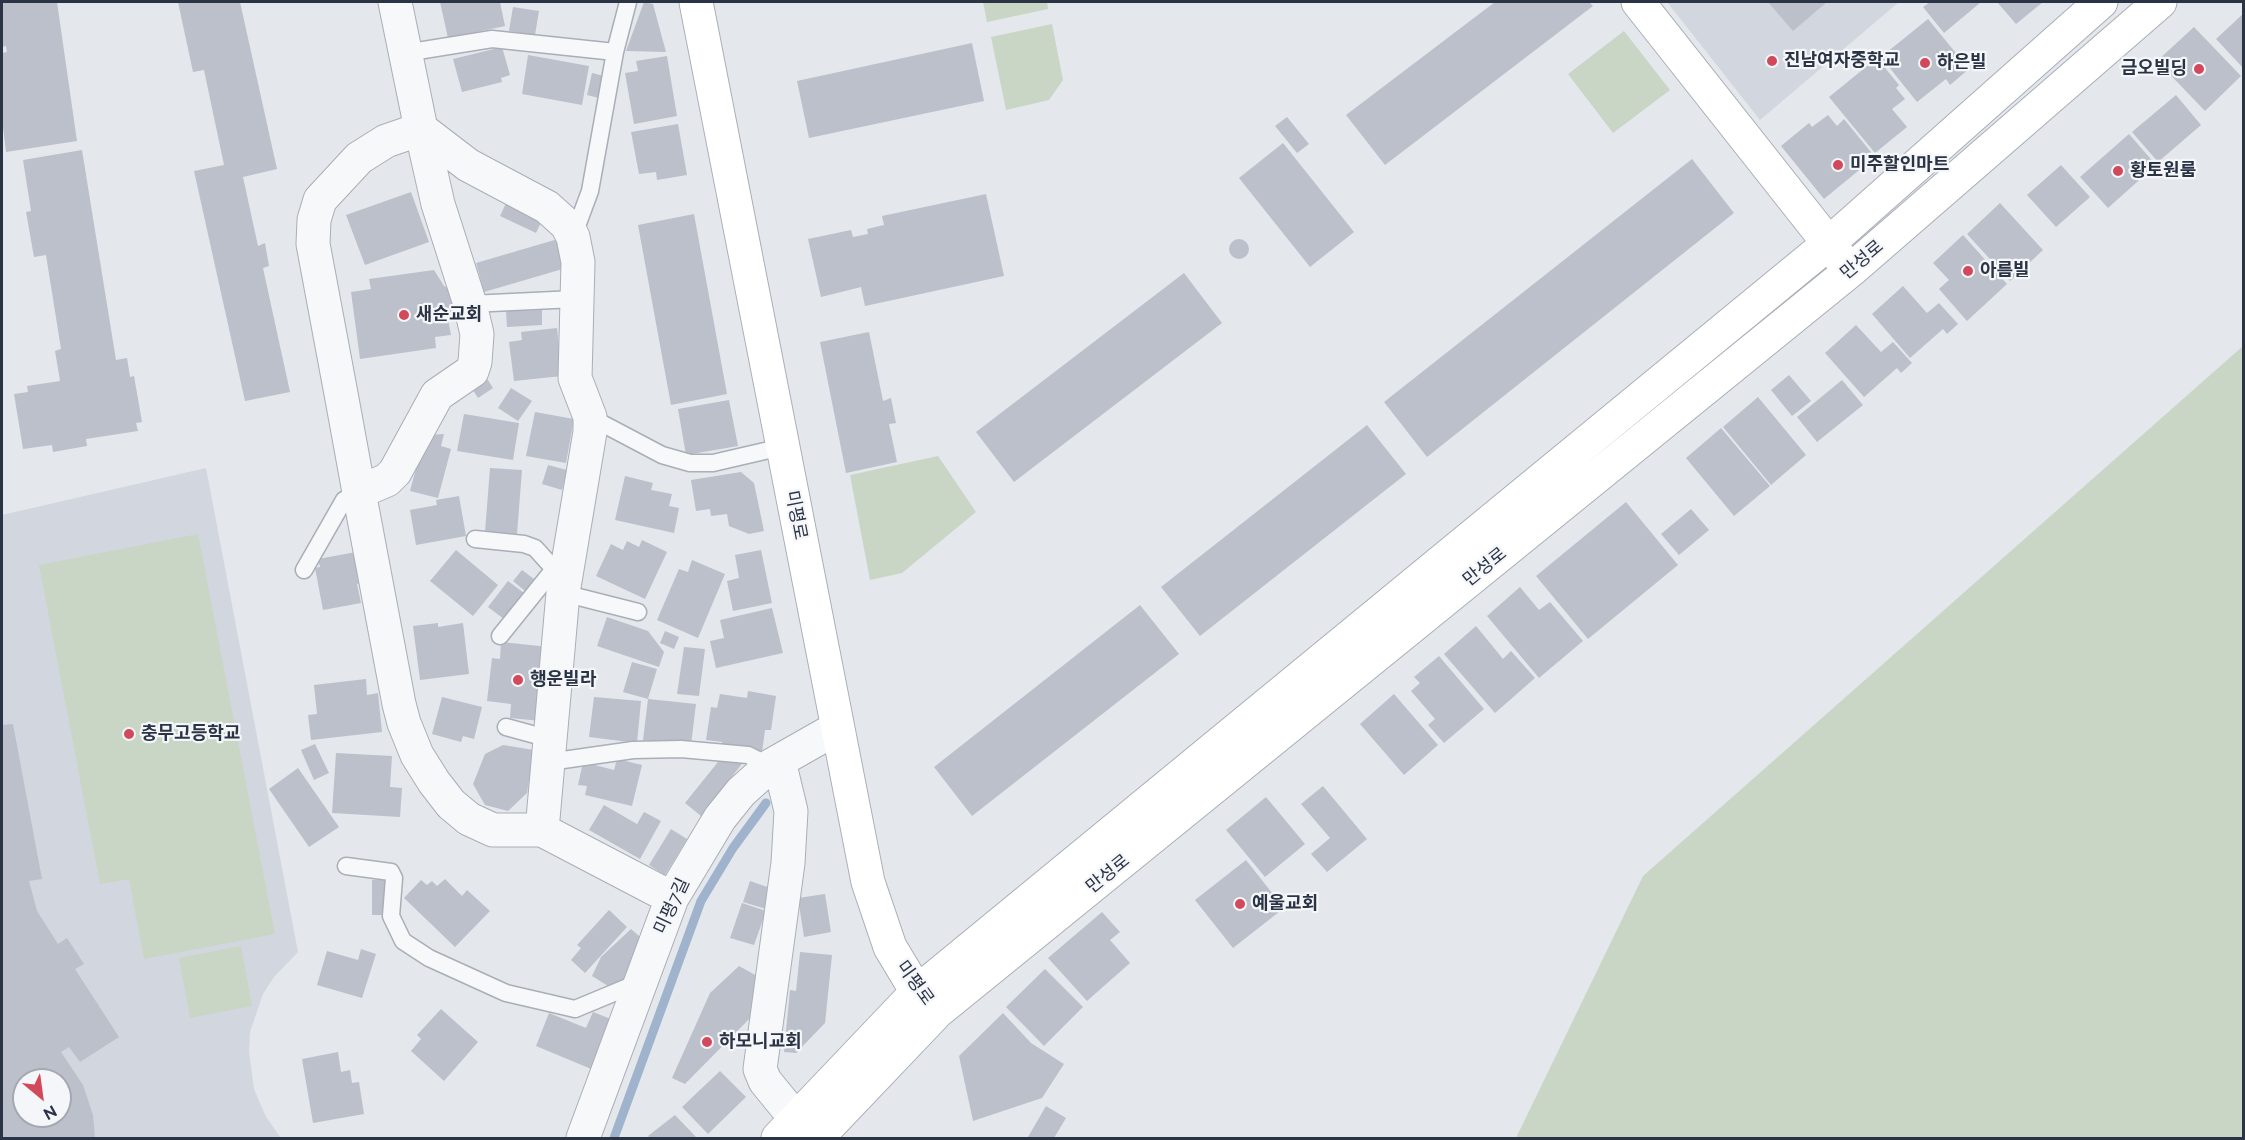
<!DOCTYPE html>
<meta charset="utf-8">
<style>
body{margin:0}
#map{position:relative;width:2245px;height:1140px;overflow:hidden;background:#e4e7ec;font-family:Raleway,sans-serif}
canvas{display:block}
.frame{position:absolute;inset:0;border:3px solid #2b3445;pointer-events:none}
.north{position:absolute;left:12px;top:1068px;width:60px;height:60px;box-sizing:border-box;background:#f4f6f9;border:2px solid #a4a8b1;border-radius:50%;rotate:151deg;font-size:16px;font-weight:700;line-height:24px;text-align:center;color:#2b3445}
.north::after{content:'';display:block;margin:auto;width:21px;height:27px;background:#d1495b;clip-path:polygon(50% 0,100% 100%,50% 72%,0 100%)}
</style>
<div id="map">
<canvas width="2245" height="1140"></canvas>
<div class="frame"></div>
<div class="north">N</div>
</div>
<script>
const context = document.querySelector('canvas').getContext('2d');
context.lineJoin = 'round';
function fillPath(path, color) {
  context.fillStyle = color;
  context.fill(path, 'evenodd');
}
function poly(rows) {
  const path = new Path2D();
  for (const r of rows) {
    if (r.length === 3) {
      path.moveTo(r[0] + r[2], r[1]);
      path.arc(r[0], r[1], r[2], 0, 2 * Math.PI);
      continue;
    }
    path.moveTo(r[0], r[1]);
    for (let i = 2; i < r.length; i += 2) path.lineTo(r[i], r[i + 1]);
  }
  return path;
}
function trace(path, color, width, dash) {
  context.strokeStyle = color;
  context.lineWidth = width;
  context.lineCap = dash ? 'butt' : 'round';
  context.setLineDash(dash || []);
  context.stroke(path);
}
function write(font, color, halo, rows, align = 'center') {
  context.font = font + ' Raleway,"Noto Sans KR",sans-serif';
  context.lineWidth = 4.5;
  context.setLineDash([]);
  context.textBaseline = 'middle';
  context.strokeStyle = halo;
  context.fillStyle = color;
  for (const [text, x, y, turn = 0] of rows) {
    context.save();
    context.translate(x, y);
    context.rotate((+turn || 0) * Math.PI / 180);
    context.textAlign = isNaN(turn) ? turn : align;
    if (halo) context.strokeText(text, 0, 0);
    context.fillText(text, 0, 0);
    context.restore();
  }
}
fillPath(poly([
 [1667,2,1899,2,1760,120],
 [206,468,298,952,274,977,263,994,250,1032,249,1052,254,1089,266,1117,281,1138,2,1138,2,515],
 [24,1080,60,1080,60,1116,24,1116]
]), '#d2d6de');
fillPath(poly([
 [983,2,1047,2,1048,9,987,22],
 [1052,24,1063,80,1049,100,1006,110,991,37],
 [1624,31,1670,90,1613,133,1568,74],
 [2243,346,2243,1138,1516,1138,1643,876],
 [938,456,976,512,902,573,870,580,850,475],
 [198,534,275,934,144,959,129,879,100,884,39,565],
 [241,946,252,1006,190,1018,179,958]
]), '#c9d6c5');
trace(poly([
 [614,1138,701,901,733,848,766,803]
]), '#9fb4cc', 9);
fillPath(poly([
 [2,2,57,2,77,141,6,152,2,118,2,53,7,52,6,46,2,47],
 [178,2,240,2,277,169,243,177,258,246,265,243,269,266,263,268,290,392,245,401,194,171,224,165,204,70,193,72],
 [440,2,500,2,505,26,448,38],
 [644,2,653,4,666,52,626,51],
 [1495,2,1589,2,1593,6,1385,165,1346,115],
 [1768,2,1827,2,1793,31],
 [1930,2,1981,2,1944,33,1923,7],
 [1997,2,2043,2,2016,24],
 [513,7,539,11,535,35,509,31],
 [2244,13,2244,69,2216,39],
 [1928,19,1969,69,1950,85,1946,79,1917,102,1881,57],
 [2194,27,2241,76,2205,111,2157,61],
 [972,43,984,101,809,138,797,81],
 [502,47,510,75,501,78,502,82,462,92,453,59],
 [528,55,589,66,582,105,522,94],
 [667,56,677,116,634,124,625,73,638,71,636,61],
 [1877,58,1899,85,1896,88,1905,99,1892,109,1907,127,1875,153,1829,97],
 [592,73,604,76,599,98,587,95],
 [2176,95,2201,125,2158,162,2132,132],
 [1828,115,1837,126,1844,119,1875,157,1824,199,1781,146,1809,123,1812,127],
 [1287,117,1309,144,1297,153,1275,126],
 [678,124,687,175,657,180,656,172,639,174,631,132],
 [2129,134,2156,165,2108,208,2080,177],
 [1283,143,1354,232,1310,267,1239,178],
 [82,150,116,360,127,358,130,377,134,376,142,422,136,423,138,431,86,439,87,446,53,452,52,445,23,449,14,394,28,392,27,386,60,381,55,351,61,349,46,255,34,257,26,212,31,211,23,160],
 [1692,159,1734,213,1427,457,1384,402],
 [2061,165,2090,197,2056,227,2027,195],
 [411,192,429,242,365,265,346,215],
 [986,194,1004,276,865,306,861,287,821,297,808,239,851,230,853,237,868,234,867,229,884,225,882,216],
 [508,199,544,216,536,233,500,216],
 [2000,203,2043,250,2010,281,1967,234],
 [694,214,727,394,671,405,638,225],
 [1963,235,2007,284,1967,321,1939,289,1949,280,1933,263],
 [1239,249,10],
 [558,239,566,268,484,292,476,263],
 [434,270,444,286,455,291,458,310,448,319,451,335,435,337,436,348,360,359,351,292,371,289,369,279],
 [1184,273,1222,323,1014,482,976,432],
 [1903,286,1927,313,1939,303,1958,324,1947,334,1943,329,1910,358,1872,314],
 [542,310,542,325,507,327,506,311],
 [1856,325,1881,352,1893,342,1912,363,1901,373,1897,368,1864,397,1825,353],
 [557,328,562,376,514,381,509,342,522,340,521,332],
 [869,332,883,401,891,398,896,423,889,424,897,462,846,473,820,342],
 [1789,375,1811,401,1792,416,1771,390],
 [486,377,493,388,478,398,471,387],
 [1842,380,1863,405,1817,442,1797,417],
 [511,388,532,401,518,421,498,408],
 [1758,397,1806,455,1771,485,1723,427],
 [729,400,738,446,686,455,678,409],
 [535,412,574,419,566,463,526,456],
 [464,414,519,423,513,460,457,451],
 [1367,425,1406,474,1200,636,1161,587],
 [1721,428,1770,486,1734,516,1686,458],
 [444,434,441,446,451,449,438,498,410,491,425,435],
 [548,465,567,470,562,490,542,484],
 [490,468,522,470,517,534,485,532],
 [741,472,754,483,764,531,749,534,729,526,727,514,711,516,710,509,696,511,691,480],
 [625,476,653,483,651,490,672,494,669,506,679,508,674,533,615,520],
 [459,496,466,536,416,545,410,510,437,505,436,500],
 [1626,502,1678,565,1588,639,1536,576],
 [1691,509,1709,530,1679,555,1661,534],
 [642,540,667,552,645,599,596,576,611,544,623,550,627,541,639,547],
 [456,550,498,585,473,616,430,581],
 [761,550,772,603,733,611,727,581,739,578,735,555],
 [356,552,361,583,357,584,361,603,323,610,315,568,320,567,318,559],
 [692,560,725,574,698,638,657,620,679,569,688,572],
 [522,570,534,579,525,591,513,581],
 [508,581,524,593,504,619,488,607],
 [1520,587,1539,610,1550,602,1583,641,1539,678,1487,616],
 [1140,605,1179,654,972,816,934,767],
 [772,608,783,653,716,668,710,641,724,638,720,620],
 [607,617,648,631,664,652,659,667,597,646],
 [438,623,438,627,463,623,469,674,420,680,413,626],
 [1476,626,1503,659,1511,651,1535,678,1495,713,1444,654],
 [665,631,679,637,674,649,660,643],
 [501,642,549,647,541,721,510,718,511,704,487,701,492,658,500,659],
 [684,647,705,649,699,696,677,694],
 [1439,656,1484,709,1444,743,1428,725,1435,719,1411,691,1420,683,1414,677],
 [632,662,657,669,648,699,623,692],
 [366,679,367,695,378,693,382,732,311,740,308,715,317,714,314,685],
 [748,691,776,696,771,730,765,730,762,753,722,747,722,742,706,740,711,707,717,708,720,694,747,698],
 [1394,694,1438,745,1404,775,1360,724],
 [442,697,482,707,474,739,463,736,461,742,432,734],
 [594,697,641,701,637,743,589,737],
 [648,699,696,704,691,745,643,740],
 [13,724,42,879,29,881,37,911,58,944,67,938,84,964,75,969,119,1037,80,1062,69,1047,61,1052,83,1085,93,1115,95,1138,2,1138,2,725],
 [24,1080,60,1080,60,1116,24,1116],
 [315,744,329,773,314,780,301,750],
 [503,745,534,750,527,793,508,811,485,805,473,784,485,754],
 [336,753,392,756,390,787,402,788,400,817,332,813],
 [722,757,745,760,701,816,685,803],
 [617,759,642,765,632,806,585,795,587,786,578,785,583,762,614,770],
 [298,768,339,827,309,847,269,789],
 [1323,786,1367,839,1327,872,1311,854,1330,838,1301,804],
 [1266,797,1305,844,1265,877,1226,830],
 [604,805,637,824,644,812,661,821,640,859,589,830],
 [671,829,687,839,665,875,649,865],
 [1246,860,1284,908,1233,948,1195,900],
 [386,879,386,915,372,915,372,880],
 [445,879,462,896,467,890,490,911,455,947,404,898,421,880,427,885,432,881,437,886],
 [750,881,773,889,766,909,743,902],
 [825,894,831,932,804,937,798,898],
 [742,903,766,911,754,945,730,938],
 [609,910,627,927,585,973,571,960,581,948,577,945],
 [1102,912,1120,932,1110,940,1130,963,1087,1001,1048,958],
 [631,929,646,942,624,985,613,989,592,976,601,957],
 [361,949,376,954,362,998,317,985,327,951,358,960],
 [800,952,832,955,825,1023,796,1053,784,1052,790,990,796,991],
 [739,966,757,976,761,1007,685,1084,672,1078,710,993],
 [1045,969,1083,1007,1044,1046,1006,1007],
 [441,1009,478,1042,444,1081,411,1051,421,1039,417,1035],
 [593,1012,616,1021,596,1071,536,1046,549,1013,586,1028],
 [1003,1013,1031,1043,1064,1064,1042,1098,973,1121,959,1056],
 [338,1052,341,1072,350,1070,352,1083,359,1082,364,1114,313,1123,302,1059],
 [720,1071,746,1097,708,1134,682,1107],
 [1046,1106,1066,1118,1054,1138,1030,1138,1028,1137],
 [675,1115,697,1138,650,1138,648,1136]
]), '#bbc0ca');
const lane = poly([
 [405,53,492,39,615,52],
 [573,237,590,191,615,52,628,2],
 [470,304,575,299],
 [590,417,662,455,690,463,713,463,782,447],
 [475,539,524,544,535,548,565,581],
 [304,570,344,500,359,492],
 [563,593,638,612],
 [500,636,554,569],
 [506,727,550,739],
 [549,762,633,750,681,749,748,755,770,766],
 [346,866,391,872,394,878,391,916,403,941,429,958,506,993,575,1009,640,982]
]);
const street = poly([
 [395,2,421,129,468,165,547,207,567,225,573,237,578,262,575,378,590,417,590,432,563,593,542,830,672,898],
 [359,492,387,480,395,472,437,395,472,371,475,362,477,334,470,304,438,204,421,129,386,141,359,158,320,200,314,220,313,244,342,399,359,492,399,704,404,723,417,755,434,782,451,804,469,819,493,830,542,830],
 [779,761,791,811,788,863,760,1069,765,1081,796,1119],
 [583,1138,672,898,720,818,741,792,770,766,837,728]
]);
const secondary = poly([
 [696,2,868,882,890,947,917,992,932,1007],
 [1638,2,1841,259],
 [778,1138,917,992,1828,244,2101,2],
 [817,1138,937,1012,1850,271,2160,2]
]);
trace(lane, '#a9aeb7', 19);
trace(street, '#a9aeb7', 35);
trace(secondary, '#a9aeb7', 35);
trace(lane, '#f7f8fa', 16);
trace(street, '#f7f8fa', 33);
trace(secondary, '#fff', 33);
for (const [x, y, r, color] of [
 [1772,61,6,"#d1495b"],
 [1925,63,6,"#d1495b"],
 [2199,69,6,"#d1495b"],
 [1838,165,6,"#d1495b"],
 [2118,171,6,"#d1495b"],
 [1968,271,6,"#d1495b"],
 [404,315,6,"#d1495b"],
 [518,680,6,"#d1495b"],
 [129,734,6,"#d1495b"],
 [1240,904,6,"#d1495b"],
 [707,1042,6,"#d1495b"]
]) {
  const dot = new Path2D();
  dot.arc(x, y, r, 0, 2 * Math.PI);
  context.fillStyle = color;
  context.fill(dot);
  trace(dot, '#f4f6f9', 2);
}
write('bold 18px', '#2b3445', '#f4f6f9', [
 ["진남여자중학교",1784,61],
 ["하은빌",1937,63],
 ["금오빌딩",2187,69,"right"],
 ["미주할인마트",1850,165],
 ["황토원룸",2130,171],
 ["아름빌",1980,271],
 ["새순교회",416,315],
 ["행운빌라",530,680],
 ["충무고등학교",141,734],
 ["예울교회",1252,904],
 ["하모니교회",719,1042]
], 'left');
write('18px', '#2b3445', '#f4f6f9', [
 ["만성로",1862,260,-40],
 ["미평로",796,515,79],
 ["만성로",1485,567,-39],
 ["만성로",1108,874,-39],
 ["미평7길",672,906,-65],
 ["미평로",915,983,54]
]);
</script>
